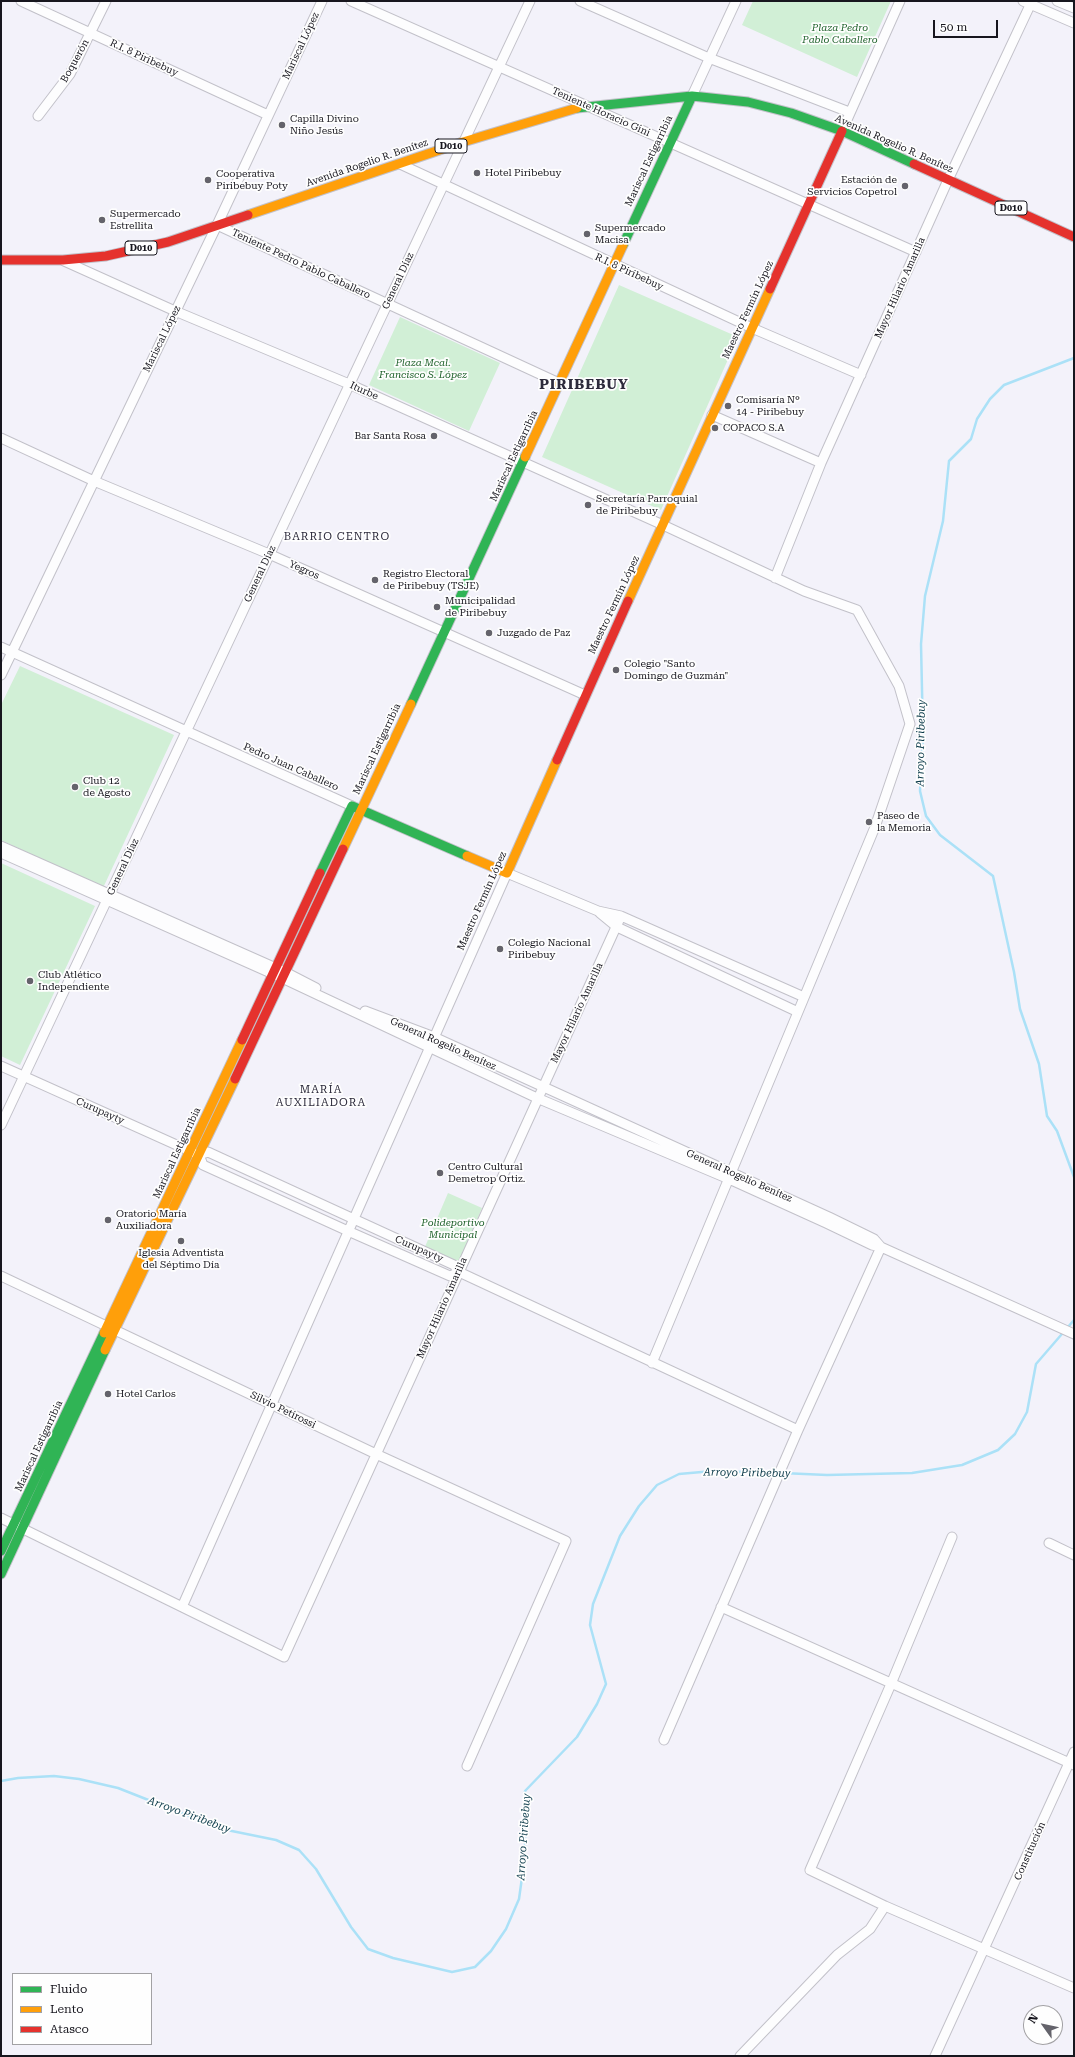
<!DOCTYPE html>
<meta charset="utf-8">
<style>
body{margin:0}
#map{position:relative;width:1075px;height:2057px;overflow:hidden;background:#f3f2fa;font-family:"Roboto Serif",serif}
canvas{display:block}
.frame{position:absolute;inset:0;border:2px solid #17161e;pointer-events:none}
.legend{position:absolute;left:12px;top:1973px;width:140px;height:72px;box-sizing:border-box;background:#fefefe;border:1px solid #a2a1a4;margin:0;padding:5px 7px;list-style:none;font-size:12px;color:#17161e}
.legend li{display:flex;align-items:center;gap:8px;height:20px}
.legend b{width:20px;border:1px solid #a2a1a4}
.north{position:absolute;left:1023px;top:2005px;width:40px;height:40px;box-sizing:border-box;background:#fefefe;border:1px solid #a2a1a4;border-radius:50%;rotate:303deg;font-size:11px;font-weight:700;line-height:16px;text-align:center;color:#17161e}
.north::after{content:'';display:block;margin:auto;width:14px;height:18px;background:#64636b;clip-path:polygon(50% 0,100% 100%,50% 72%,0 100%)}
.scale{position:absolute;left:933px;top:20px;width:65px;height:18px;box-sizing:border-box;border:2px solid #17161e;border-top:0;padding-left:5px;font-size:12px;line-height:14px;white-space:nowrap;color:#17161e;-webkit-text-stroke:3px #fefefe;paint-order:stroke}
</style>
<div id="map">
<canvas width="1075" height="2057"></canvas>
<div class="frame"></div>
<ul class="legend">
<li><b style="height:5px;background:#30b455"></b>Fluido</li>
<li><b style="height:5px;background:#ff9f0a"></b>Lento</li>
<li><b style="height:5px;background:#e5322d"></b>Atasco</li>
</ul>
<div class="north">N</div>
<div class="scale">50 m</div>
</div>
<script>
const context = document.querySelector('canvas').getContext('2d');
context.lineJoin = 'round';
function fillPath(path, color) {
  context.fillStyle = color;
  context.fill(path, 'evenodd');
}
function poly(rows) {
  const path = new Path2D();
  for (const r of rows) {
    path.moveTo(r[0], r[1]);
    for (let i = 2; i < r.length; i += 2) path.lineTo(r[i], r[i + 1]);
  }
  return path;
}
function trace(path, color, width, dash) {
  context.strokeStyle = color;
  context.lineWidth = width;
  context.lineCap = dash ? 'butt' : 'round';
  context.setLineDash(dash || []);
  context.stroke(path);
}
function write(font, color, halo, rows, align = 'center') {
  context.font = font + ' "Roboto Serif",serif';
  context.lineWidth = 3.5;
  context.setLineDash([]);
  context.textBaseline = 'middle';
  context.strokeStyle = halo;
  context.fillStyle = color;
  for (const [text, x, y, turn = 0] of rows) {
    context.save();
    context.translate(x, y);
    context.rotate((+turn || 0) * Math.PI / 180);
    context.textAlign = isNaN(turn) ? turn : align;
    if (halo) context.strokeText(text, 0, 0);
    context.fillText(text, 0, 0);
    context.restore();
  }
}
fillPath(poly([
 [753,1,891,1,857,77,742,25],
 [619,285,738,337,661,510,542,457],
 [400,317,500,363,469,431,369,385],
 [20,666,174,735,103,888,1,840,1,705],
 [1,863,95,906,20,1065,1,1056],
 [448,1193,482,1208,458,1264,424,1249]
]), '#d1efd6');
trace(poly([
 [1074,358,1004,385,990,399,977,419,971,439,949,461,943,521,925,596,921,644,923,735,920,791,926,816,940,835,993,876,1014,972,1020,1009,1039,1064,1047,1116,1057,1131,1074,1177],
 [782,1473,827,1475,912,1473,962,1465,998,1450,1015,1434,1027,1412,1036,1364,1074,1320],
 [1,1781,18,1778,54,1776,79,1779,118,1788,222,1829,276,1840,299,1850,316,1869,351,1927,368,1949,393,1958,452,1972,475,1967,491,1951,506,1929,519,1899,525,1856,525,1791,577,1737,597,1704,606,1684,590,1625,593,1604,620,1536,639,1506,657,1485,679,1474,713,1471,777,1473]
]), '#abe1f7', 2.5);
const street = poly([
 [21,1,268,115],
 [351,1,916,252],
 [580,1,709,58,849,112],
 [1023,1,1074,23],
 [1057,1,1074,8],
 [692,96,736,1],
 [38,116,70,74,106,1],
 [842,131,900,1],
 [400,164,752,328,861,375],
 [217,225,559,383],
 [64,261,175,311,349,384,663,525,804,591,857,610,899,686,910,724,875,827,652,1363],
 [712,415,821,463],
 [1,438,94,481,269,554,585,695],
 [775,578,821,463,948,180,1032,1],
 [1,647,352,806],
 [1,675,217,225,322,1],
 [1,846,285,972,316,988],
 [1,853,282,978,537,1098,729,1179,826,1223,872,1245,881,1247,1074,1334],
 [600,913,617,927,798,1012],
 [365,1011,434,1037,829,1217,874,1239,881,1247],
 [1,1066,190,1151,199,1155,208,1152,454,1265,459,1272,798,1430],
 [1,1125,530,1],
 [199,1155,203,1165,348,1231,450,1276,459,1272],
 [1,1276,376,1454,566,1541,467,1766],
 [1,1518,284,1657,621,916],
 [952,1537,891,1684,810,1870,885,1906,1074,1988],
 [1049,1543,1074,1555],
 [182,1607,507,873,598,911,621,916,804,997],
 [721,1607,1074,1765],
 [664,1740,798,1430,881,1247],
 [740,2056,837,1955,870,1929,885,1906],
 [935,2056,1074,1752]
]);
const fast = poly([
 [577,108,692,96,748,102,791,113,842,131,914,164],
 [623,245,692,96],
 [411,704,525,457],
 [320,873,352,806,467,856],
 [1,1551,104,1333],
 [1,1574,105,1350]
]);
const slow = poly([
 [248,215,463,142,577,108],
 [525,457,623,245],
 [628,601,770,289],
 [343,849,411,704],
 [467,856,507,873,557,760],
 [104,1333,242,1040],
 [105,1350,235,1079]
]);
const jam = poly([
 [914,164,1074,237],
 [1,260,63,260,106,256,168,242,248,215],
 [770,289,842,131],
 [557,760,628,601],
 [242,1040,320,873],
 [235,1079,343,849]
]);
trace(street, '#c2c1c9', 11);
trace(fast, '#c2c1c9', 11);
trace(slow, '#c2c1c9', 11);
trace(jam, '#c2c1c9', 11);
trace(street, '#fdfdfe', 9);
trace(fast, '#30b455', 9);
trace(slow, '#ff9f0a', 9);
trace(jam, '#e5322d', 9);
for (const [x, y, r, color] of [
 [282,125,4,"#64636b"],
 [477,173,4,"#64636b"],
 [208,180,4,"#64636b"],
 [905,186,4,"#64636b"],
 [102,220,4,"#64636b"],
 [587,234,4,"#64636b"],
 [728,406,4,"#64636b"],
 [715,428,4,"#64636b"],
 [434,436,4,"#64636b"],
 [588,505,4,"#64636b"],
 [375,580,4,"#64636b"],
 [437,607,4,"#64636b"],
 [489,633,4,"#64636b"],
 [616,670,4,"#64636b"],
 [75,787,4,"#64636b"],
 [869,822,4,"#64636b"],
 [500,949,4,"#64636b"],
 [30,981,4,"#64636b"],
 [440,1173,4,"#64636b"],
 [108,1220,4,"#64636b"],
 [181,1241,4,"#64636b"],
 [108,1394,4,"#64636b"]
]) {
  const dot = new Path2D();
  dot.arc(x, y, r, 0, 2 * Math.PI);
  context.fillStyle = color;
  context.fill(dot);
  trace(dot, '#fefefe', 1.5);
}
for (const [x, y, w] of [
 [451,146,32],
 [1011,208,32],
 [141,248,32]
]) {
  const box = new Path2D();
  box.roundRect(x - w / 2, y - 7, w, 14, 3);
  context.fillStyle = '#fefefe';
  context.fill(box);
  trace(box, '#17161e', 1);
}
write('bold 9px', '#17161e', null, [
 ["D010",451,146],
 ["D010",1011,208],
 ["D010",141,248]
]);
write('italic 10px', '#1f622b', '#fefefe', [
 ["Plaza Pedro",840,28],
 ["Pablo Caballero",840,40],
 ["Plaza Mcal.",423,363],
 ["Francisco S. López",423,375],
 ["Polideportivo",453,1223],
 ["Municipal",453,1235]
]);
write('10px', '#17161e', '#fefefe', [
 ["Mariscal López",301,46,-65],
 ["R.I. 8 Piribebuy",144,58,25],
 ["Boquerón",75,61,-61],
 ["Teniente Horacio Gini",601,112,24],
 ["Avenida Rogelio R. Benítez",894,144,24],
 ["Mariscal Estigarribia",649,161,-65],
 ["Avenida Rogelio R. Benítez",367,163,-19],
 ["Teniente Pedro Pablo Caballero",301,264,25],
 ["R.I. 8 Piribebuy",629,272,25],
 ["General Díaz",398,281,-65],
 ["Mayor Hilario Amarilla",900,288,-66],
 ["Maestro Fermín López",748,310,-65],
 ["Mariscal López",162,339,-64],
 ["Iturbe",364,391,24],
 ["Mariscal Estigarribia",514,456,-65],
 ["Yegros",304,570,24],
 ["General Díaz",260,574,-65],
 ["Maestro Fermín López",614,605,-65],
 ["Mariscal Estigarribia",377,749,-65],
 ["Pedro Juan Caballero",291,767,24],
 ["General Díaz",123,867,-65],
 ["Maestro Fermín López",482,901,-66],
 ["Mayor Hilario Amarilla",577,1013,-65],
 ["General Rogelio Benítez",443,1044,24],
 ["Curupayty",100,1111,24],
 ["Mariscal Estigarribia",177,1153,-65],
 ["General Rogelio Benítez",739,1176,24],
 ["Curupayty",419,1249,24],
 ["Mayor Hilario Amarilla",442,1308,-66],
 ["Silvio Petirossi",283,1410,26],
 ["Mariscal Estigarribia",39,1446,-65],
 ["Constitución",1030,1851,-66]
]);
write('10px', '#17161e', '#fefefe', [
 ["Capilla Divino",290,119],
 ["Niño Jesús",290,131],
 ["Hotel Piribebuy",485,173],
 ["Cooperativa",216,174],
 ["Piribebuy Poty",216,186],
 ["Estación de",897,180,"right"],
 ["Servicios Copetrol",897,192,"right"],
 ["Supermercado",110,214],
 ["Estrellita",110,226],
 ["Supermercado",595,228],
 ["Macisa",595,240],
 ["Comisaría N°",736,400],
 ["14 - Piribebuy",736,412],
 ["COPACO S.A",723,428],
 ["Bar Santa Rosa",426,436,"right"],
 ["Secretaría Parroquial",596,499],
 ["de Piribebuy",596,511],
 ["Registro Electoral",383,574],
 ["de Piribebuy (TSJE)",383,586],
 ["Municipalidad",445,601],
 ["de Piribebuy",445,613],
 ["Juzgado de Paz",497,633],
 ["Colegio \"Santo",624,664],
 ["Domingo de Guzmán\"",624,676],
 ["Club 12",83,781],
 ["de Agosto",83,793],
 ["Paseo de",877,816],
 ["la Memoria",877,828],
 ["Colegio Nacional",508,943],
 ["Piribebuy",508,955],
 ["Club Atlético",38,975],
 ["Independiente",38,987],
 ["Centro Cultural",448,1167],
 ["Demetrop Ortiz.",448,1179],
 ["Oratorio María",116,1214],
 ["Auxiliadora",116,1226],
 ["Iglesia Adventista",181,1253,"center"],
 ["del Séptimo Día",181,1265,"center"],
 ["Hotel Carlos",116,1394]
], 'left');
context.letterSpacing = '1px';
write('11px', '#2d2b3c', '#fefefe', [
 ["BARRIO CENTRO",337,537],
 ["MARÍA",321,1090],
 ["AUXILIADORA",321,1103]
]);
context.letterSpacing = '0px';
write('italic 11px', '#0d3c4b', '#fefefe', [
 ["Arroyo Piribebuy",921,743,-89],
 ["Arroyo Piribebuy",747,1473,1],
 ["Arroyo Piribebuy",189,1815,20],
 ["Arroyo Piribebuy",524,1837,-86]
]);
context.letterSpacing = '1px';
write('bold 14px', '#2d2b3c', '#fefefe', [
 ["PIRIBEBUY",584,385]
]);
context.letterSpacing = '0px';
</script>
